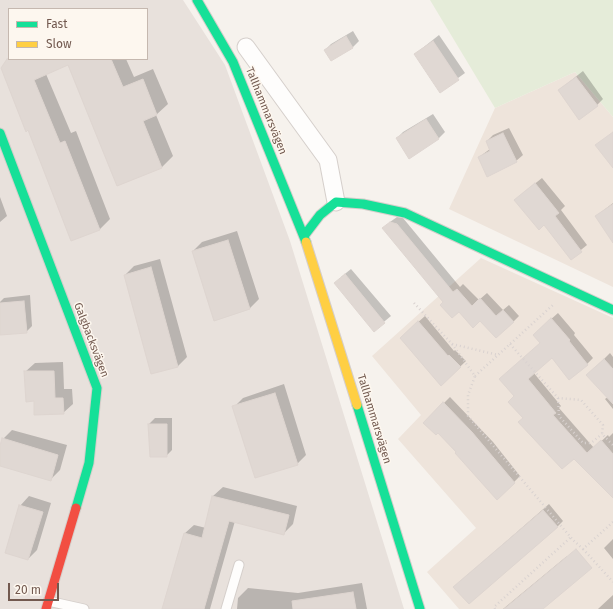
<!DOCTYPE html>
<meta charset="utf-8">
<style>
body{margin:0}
#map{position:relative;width:613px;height:609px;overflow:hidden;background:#f6f2ed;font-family:"Fira Sans",sans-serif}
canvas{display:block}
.legend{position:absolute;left:8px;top:8px;width:140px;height:52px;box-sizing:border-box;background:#fdf7ef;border:1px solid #c5b8af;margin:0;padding:5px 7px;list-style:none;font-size:12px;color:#72594f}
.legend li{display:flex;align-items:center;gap:8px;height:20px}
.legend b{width:20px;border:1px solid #c5b8af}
.scale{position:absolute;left:8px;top:583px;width:51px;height:18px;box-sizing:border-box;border:2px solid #72594f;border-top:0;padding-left:5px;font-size:12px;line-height:14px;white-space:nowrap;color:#72594f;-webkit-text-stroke:3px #fdf7ef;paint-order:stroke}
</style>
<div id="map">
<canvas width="613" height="609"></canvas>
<ul class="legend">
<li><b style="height:5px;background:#16e098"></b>Fast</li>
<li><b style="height:5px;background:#ffcf43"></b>Slow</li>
</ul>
<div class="scale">20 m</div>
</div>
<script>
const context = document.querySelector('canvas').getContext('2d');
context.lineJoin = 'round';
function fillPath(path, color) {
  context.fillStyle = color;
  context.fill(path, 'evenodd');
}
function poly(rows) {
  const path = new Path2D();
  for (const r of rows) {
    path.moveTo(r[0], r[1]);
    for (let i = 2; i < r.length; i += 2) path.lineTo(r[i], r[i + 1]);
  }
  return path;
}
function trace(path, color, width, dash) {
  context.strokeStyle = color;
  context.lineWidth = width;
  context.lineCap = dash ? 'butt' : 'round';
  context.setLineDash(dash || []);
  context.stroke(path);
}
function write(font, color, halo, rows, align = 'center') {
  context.font = font + ' "Fira Sans",sans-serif';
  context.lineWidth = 3;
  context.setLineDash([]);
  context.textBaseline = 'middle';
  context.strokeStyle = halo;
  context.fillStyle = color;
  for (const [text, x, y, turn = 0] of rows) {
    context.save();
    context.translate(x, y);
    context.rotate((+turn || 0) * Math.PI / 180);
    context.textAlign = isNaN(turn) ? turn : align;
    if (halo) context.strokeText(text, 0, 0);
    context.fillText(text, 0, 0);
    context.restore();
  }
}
fillPath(poly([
 [575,72,613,117,613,287,449,209,495,108],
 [481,258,613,318,613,609,459,609,427,572,476,528,398,439,421,415,372,356]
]), '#eee4db');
fillPath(poly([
 [0,0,183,0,225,65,290,241,404,609,0,609],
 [9,9,147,9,147,59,9,59]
]), '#e8e1dc');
fillPath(poly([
 [430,0,613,0,613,117,575,72,495,108]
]), '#e5ecd9');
fillPath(poly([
 [353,31,359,41,353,47,331,60,325,50,331,44],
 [439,35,465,73,440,91,415,54],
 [9,58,126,59,134,77,153,69,168,104,156,115,173,156,162,167,118,185,68,64,46,74,71,133,76,131,110,219,99,230,29,129,2,68],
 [583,71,603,99,597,105,559,90],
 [433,114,445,132,439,138,397,138,403,132],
 [509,128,523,155,516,161,479,157,490,149,487,141,493,135],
 [542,178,565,206,561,210,587,245,571,258,522,194],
 [0,197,7,216,0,222],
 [613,203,613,242,596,216],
 [397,217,403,218,460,287,463,284,479,300,487,293,503,310,509,305,519,316,513,322,481,320,445,302,390,222],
 [237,231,259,299,250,308,193,251,202,242],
 [160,259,187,357,178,366,125,275,134,266],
 [351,269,391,316,374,330,341,277],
 [30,295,32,326,26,332,0,328,0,302,4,298],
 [558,313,575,333,574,335,593,358,587,364,552,356,533,372,561,406,559,408,594,448,608,435,609,437,613,433,613,497,574,457,524,418,515,396,541,343,540,329],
 [425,316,454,351,455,350,466,361,441,385,407,332],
 [610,353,613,357,613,409,605,399,608,397,594,369],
 [63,362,64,389,72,389,73,404,63,413,35,400,25,372,35,363],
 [284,384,306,455,297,464,234,407,243,398],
 [450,397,493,442,520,476,514,482,457,452,438,432,424,423],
 [155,418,172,418,172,450,166,456,149,424],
 [12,430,67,445,60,470,50,480,0,465,0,449,3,439],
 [223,487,297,506,293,524,283,534,235,521,210,609,163,609,184,534,194,525,206,528,213,496],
 [29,496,51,503,37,550,28,559,20,506],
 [549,504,563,521,557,527,454,587],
 [613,539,613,559,604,548],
 [567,556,542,609,503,609],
 [362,583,367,609,237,609,238,598,248,588,298,593],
 [613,595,613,609,598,609,599,608]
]), '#0003');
const building = poly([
 [346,36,353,48,331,61,324,50,346,36],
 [433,41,459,80,440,93,414,54,433,41],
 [7,59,111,59,123,87,143,79,157,115,143,121,162,168,117,186,68,65,34,80,60,143,65,141,100,230,71,241,28,130,26,132,1,68,7,59],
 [576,77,598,106,579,120,558,90,576,77],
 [426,119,439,139,409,159,396,138,426,119],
 [613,132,613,168,595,145,613,132],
 [503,133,517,162,487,177,478,157,490,151,486,141,503,133],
 [535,183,559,213,555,216,582,252,571,260,544,225,539,230,514,200,535,183],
 [613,204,613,243,595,216,613,204],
 [390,222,397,224,453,292,457,289,472,306,480,298,496,316,503,310,514,322,496,338,480,321,473,328,459,312,452,318,440,305,443,302,382,228,390,222],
 [228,240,250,309,214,321,192,251,228,240],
 [151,267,178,367,151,374,124,275,151,267],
 [345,274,385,323,374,332,334,283,345,274],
 [24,301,27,333,0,335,0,303,24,301],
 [551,318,570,340,569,341,588,365,569,380,552,358,528,379,556,413,553,415,587,453,601,440,613,454,613,498,574,459,562,469,518,422,523,418,508,402,514,396,499,379,540,343,533,335,551,318],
 [418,321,448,356,449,355,461,367,441,386,400,338,418,321],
 [604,359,613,369,613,404,586,375,604,359],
 [24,371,54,371,55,398,63,398,64,414,34,415,34,401,26,402,24,371],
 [275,393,298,465,255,478,232,406,275,393],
 [443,402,472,432,515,483,497,500,455,453,456,452,438,433,436,435,423,423,443,402],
 [148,424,167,424,167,457,150,457,148,424],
 [2,438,58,455,51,481,0,466,0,446,2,438],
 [212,496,289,515,284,535,229,521,204,609,162,609,184,533,202,538,212,496],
 [19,505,43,512,28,560,5,553,19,505],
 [543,510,558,527,469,604,453,587,543,510],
 [576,549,592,568,543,609,504,609,576,549],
 [353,592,356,609,293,609,292,601,353,592]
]);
fillPath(building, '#e0d8d3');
trace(building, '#ded5d0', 1);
const lane = poly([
 [48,601,84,609],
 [226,609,239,565]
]);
const street = poly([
 [246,47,328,160,336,202]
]);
const fast = poly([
 [197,0,233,62,306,242],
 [0,133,97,388,89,463,76,508],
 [304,236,320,215,336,202,363,204,405,213,613,310],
 [357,405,420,609]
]);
const slow = poly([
 [306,242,357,405]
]);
const jam = poly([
 [46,609,76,508]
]);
trace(lane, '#d5cfcb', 11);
trace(street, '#d5cfcb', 19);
trace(fast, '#d5ceca', 11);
trace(slow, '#d5ceca', 11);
trace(jam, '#d5ceca', 11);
trace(poly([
 [414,303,452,344,498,355,554,304],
 [452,344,475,376,468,395,468,416,573,540,583,549,613,522],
 [510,344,558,398,581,400,603,425,602,434,613,445],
 [475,376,498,355],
 [558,398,559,416,583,443,591,443,602,434],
 [583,549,613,582],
 [495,609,494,607,571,537]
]), '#d9d2d0', 2.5, [1, 3]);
trace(lane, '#fefdfc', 9);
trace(street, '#fefdfc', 17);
trace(fast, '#16e098', 9);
trace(slow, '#ffcf43', 9);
trace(jam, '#f24e42', 9);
write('11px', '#72594f', '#fdf7ef', [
 ["Tallhammarsvägen",266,111,68],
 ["Galgbacksvägen",91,340,69],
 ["Tallhammarsvägen",374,419,73]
]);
</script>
